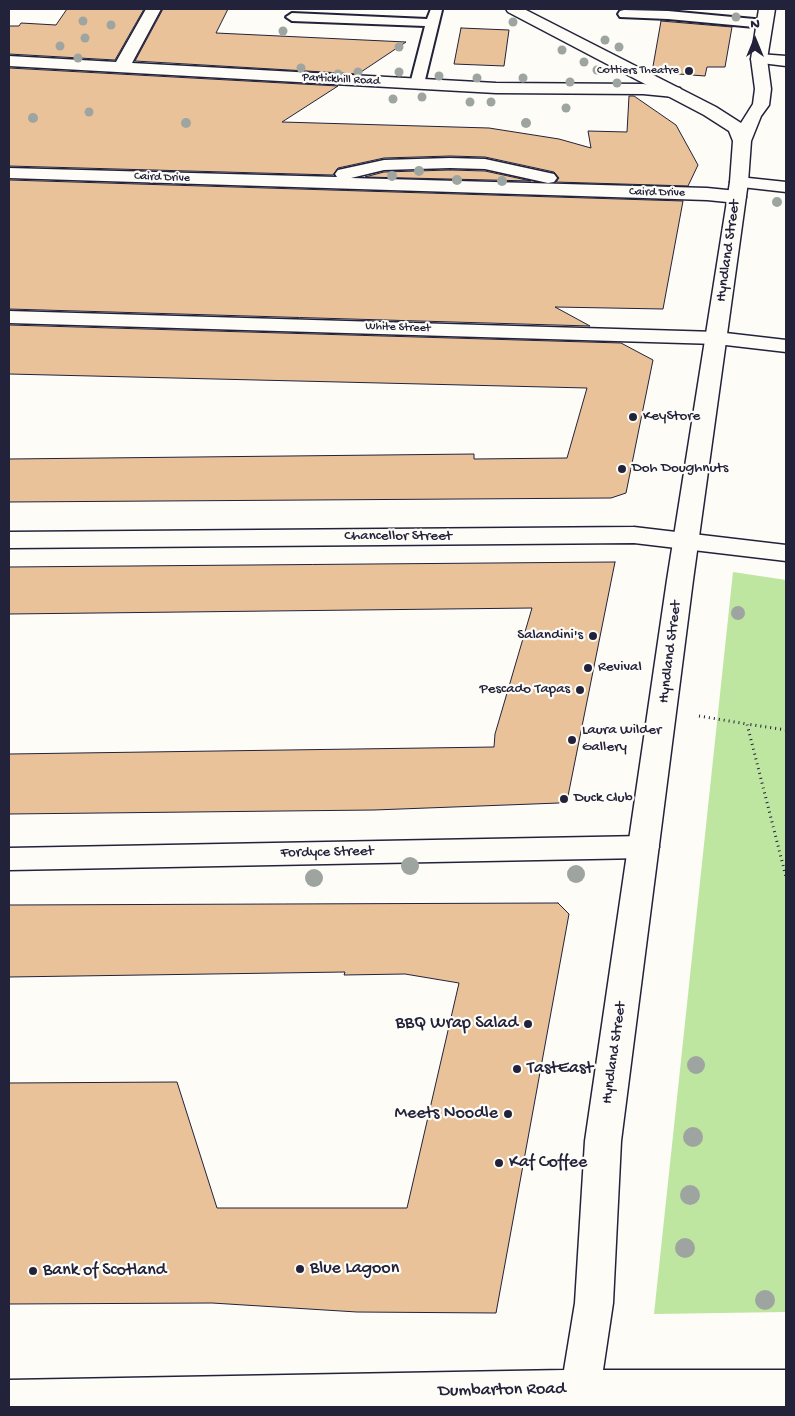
<!DOCTYPE html>
<style>
body{margin:0}
#map{position:relative;width:795px;height:1416px;overflow:hidden;background:#fdfcf7;font-family:"Gochi Hand",sans-serif}
canvas{display:block}
.frame{position:absolute;inset:0;border:10px solid #22223b;pointer-events:none}
.north{position:absolute;left:730px;top:15px;width:50px;height:50px;-webkit-text-stroke:4px #fdfcf7;paint-order:stroke;rotate:0deg;font-size:14px;font-weight:700;line-height:20px;text-align:center;color:#22223b}
.north::after{content:'';display:block;margin:auto;width:18px;height:22px;background:#22223b;clip-path:polygon(50% 0,100% 100%,50% 72%,0 100%)}
</style>
<div id="map">
<canvas width="795" height="1416"></canvas>
<div class="frame"></div>
<div class="north">N</div>
</div>
<script>
const context = document.querySelector('canvas').getContext('2d');
context.lineJoin = 'round';
function fillPath(path, color) {
  context.fillStyle = color;
  context.fill(path, 'evenodd');
}
function poly(rows) {
  const path = new Path2D();
  for (const r of rows) {
    path.moveTo(r[0], r[1]);
    for (let i = 2; i < r.length; i += 2) path.lineTo(r[i], r[i + 1]);
  }
  return path;
}
function trace(path, color, width, dash) {
  context.strokeStyle = color;
  context.lineWidth = width;
  context.lineCap = dash ? 'butt' : 'round';
  context.setLineDash(dash || []);
  context.stroke(path);
}
function write(font, color, halo, rows, align = 'center') {
  context.font = font + ' "Gochi Hand",sans-serif';
  context.lineWidth = 4.5;
  context.setLineDash([]);
  context.textBaseline = 'middle';
  context.strokeStyle = halo;
  context.fillStyle = color;
  for (const [text, x, y, turn = 0] of rows) {
    context.save();
    context.translate(x, y);
    context.rotate((+turn || 0) * Math.PI / 180);
    context.textAlign = isNaN(turn) ? turn : align;
    if (halo) context.strokeText(text, 0, 0);
    context.fillText(text, 0, 0);
    context.restore();
  }
}
fillPath(poly([
 [733,572,786,580,786,1312,654,1314]
]), '#bee6a1');
const building = poly([
 [67,9,144,9,115,60,9,54,9,26,19,26,21,23,56,25,67,9],
 [163,9,228,9,216,33,406,42,358,74,135,61,163,9],
 [661,21,732,27,725,67,707,67,705,76,652,72,661,21],
 [461,28,509,30,504,66,454,64,461,28],
 [9,68,338,86,282,122,489,128,559,139,591,148,588,131,627,132,629,96,634,96,676,125,698,165,688,186,556,182,559,178,554,172,485,157,450,156,384,158,338,168,333,175,9,166,9,68],
 [450,170,485,171,531,181,365,177,384,172,450,170],
 [9,180,683,201,663,309,555,307,590,326,9,309,9,180],
 [9,325,621,343,653,360,626,493,611,498,9,502,9,459,474,454,474,459,567,458,587,388,9,374,9,325],
 [615,562,568,796,559,803,374,810,9,814,9,754,494,747,495,734,532,608,9,614,9,567,615,562],
 [558,903,569,914,496,1313,357,1312,212,1303,9,1304,9,1083,177,1082,217,1208,407,1208,459,983,405,974,344,975,345,972,9,977,9,905,558,903]
]);
fillPath(building, '#eac29a');
trace(building, '#22223b', 1);
const service = poly([
 [431,9,442,10,424,84,417,88,410,84,425,26,292,21,286,17,292,13,427,19,431,9],
 [624,10,668,11,765,20,771,24,765,28,668,19,620,17,618,14,620,11,624,10]
]);
const minor = poly([
 [146,9,161,9,132,63,496,83,643,84,674,87,680,88,682,92,680,96,674,97,643,94,496,93,9,66,9,56,116,62,146,9],
 [759,54,786,56,786,66,753,62,751,59,753,56,759,54],
 [450,158,485,159,554,174,557,178,554,182,548,183,485,169,450,168,384,170,351,178,707,188,737,191,744,193,746,197,744,201,737,203,707,200,9,178,9,168,337,177,335,174,338,170,384,160,450,158],
 [739,177,786,182,786,192,733,186,730,182,733,178,739,177],
 [9,311,717,332,786,340,786,352,717,344,9,323,9,311],
 [634,527,786,545,786,561,634,543,9,548,9,532,634,527],
 [644,836,655,839,659,847,655,855,644,858,9,870,9,848,644,836]
]);
const tertiary = poly([
 [506,9,524,9,716,107,741,123,753,104,755,89,751,59,759,9,775,9,767,59,771,89,769,105,761,116,751,141,748,182,693,580,621,1141,613,1303,603,1370,786,1370,786,1407,9,1407,9,1380,564,1370,575,1303,585,1141,667,580,730,182,733,141,729,131,704,115,508,12,506,9]
]);
trace(service, '#22223b', 4);
trace(minor, '#22223b', 3);
trace(tertiary, '#22223b', 3);
trace(poly([
 [699,716,747,724],
 [786,730,747,724,786,877]
]), '#22223b', 3, [1, 4]);
fillPath(service, '#fdfcf7');
fillPath(minor, '#fdfcf7');
fillPath(tertiary, '#fdfcf7');
context.fillStyle = '#9ea5a1';
for (const [x, y, r] of [
 [736,17,4.5],
 [83,21,4.5],
 [513,22,4.5],
 [111,25,4.5],
 [283,31,4.5],
 [85,38,4.5],
 [605,40,4.5],
 [60,46,4.5],
 [399,47,4.5],
 [619,47,4.5],
 [562,50,4.5],
 [78,58,4.5],
 [584,62,4.5],
 [301,68,4.5],
 [597,70,4.5],
 [358,72,4.5],
 [399,72,4.5],
 [338,74,4.5],
 [439,76,4.5],
 [477,78,4.5],
 [523,78,4.5],
 [570,82,4.5],
 [617,83,4.5],
 [422,97,4.5],
 [393,99,4.5],
 [470,102,4.5],
 [491,102,4.5],
 [566,108,4.5],
 [89,112,4.5],
 [33,118,5],
 [186,123,5],
 [526,123,5],
 [419,171,5],
 [392,176,5],
 [457,180,5],
 [502,181,5],
 [777,202,5],
 [738,613,7],
 [410,866,9],
 [576,874,9],
 [314,878,9],
 [696,1065,9],
 [693,1137,10],
 [690,1195,10],
 [685,1248,10],
 [765,1300,10]
]) {
  context.beginPath();
  context.arc(x, y, r, 0, 2 * Math.PI);
  context.fill();
}
for (const [x, y, r, color] of [
 [689,71,5,"#22223b"],
 [633,417,5,"#22223b"],
 [622,469,5,"#22223b"],
 [593,636,5,"#22223b"],
 [588,668,5,"#22223b"],
 [580,690,5,"#22223b"],
 [572,740,5,"#22223b"],
 [564,799,5,"#22223b"],
 [528,1024,5,"#22223b"],
 [517,1069,5,"#22223b"],
 [508,1114,5,"#22223b"],
 [499,1163,5,"#22223b"],
 [300,1269,5,"#22223b"],
 [33,1271,5,"#22223b"]
]) {
  const dot = new Path2D();
  dot.arc(x, y, r, 0, 2 * Math.PI);
  context.fillStyle = color;
  context.fill(dot);
  trace(dot, '#fdfcf7', 2);
}
write('12px', '#22223b', '#fdfcf7', [
 ["Cottiers Theatre",679,71]
], 'right');
write('12px', '#22223b', '#fdfcf7', [
 ["Partickhill Road",341,80,3],
 ["Caird Drive",162,178,2],
 ["Caird Drive",657,193,1],
 ["White Street",398,328,2]
]);
write('15px', '#22223b', '#fdfcf7', [
 ["Hyndland Street",729,251,-82],
 ["Chancellor Street",398,537],
 ["Hyndland Street",671,652,-83],
 ["Fordyce Street",327,853,-1],
 ["Hyndland Street",615,1053,-82]
]);
write('15px', '#22223b', '#fdfcf7', [
 ["KeyStore",643,417],
 ["Doh Doughnuts",632,469],
 ["Salandini's",583,636,"right"],
 ["Revival",598,668],
 ["Pescado Tapas",570,690,"right"],
 ["Laura Wilder",582,731],
 ["Gallery",582,748],
 ["Duck Club",574,799]
], 'left');
write('18px', '#22223b', '#fdfcf7', [
 ["BBQ Wrap Salad",518,1024,"right"],
 ["TastEast",527,1069],
 ["Meets Noodle",498,1114,"right"],
 ["Kaf Coffee",509,1163],
 ["Blue Lagoon",310,1269],
 ["Bank of Scotland",43,1271]
], 'left');
write('18px', '#22223b', '#fdfcf7', [
 ["Dumbarton Road",502,1391,-1]
]);
</script>
